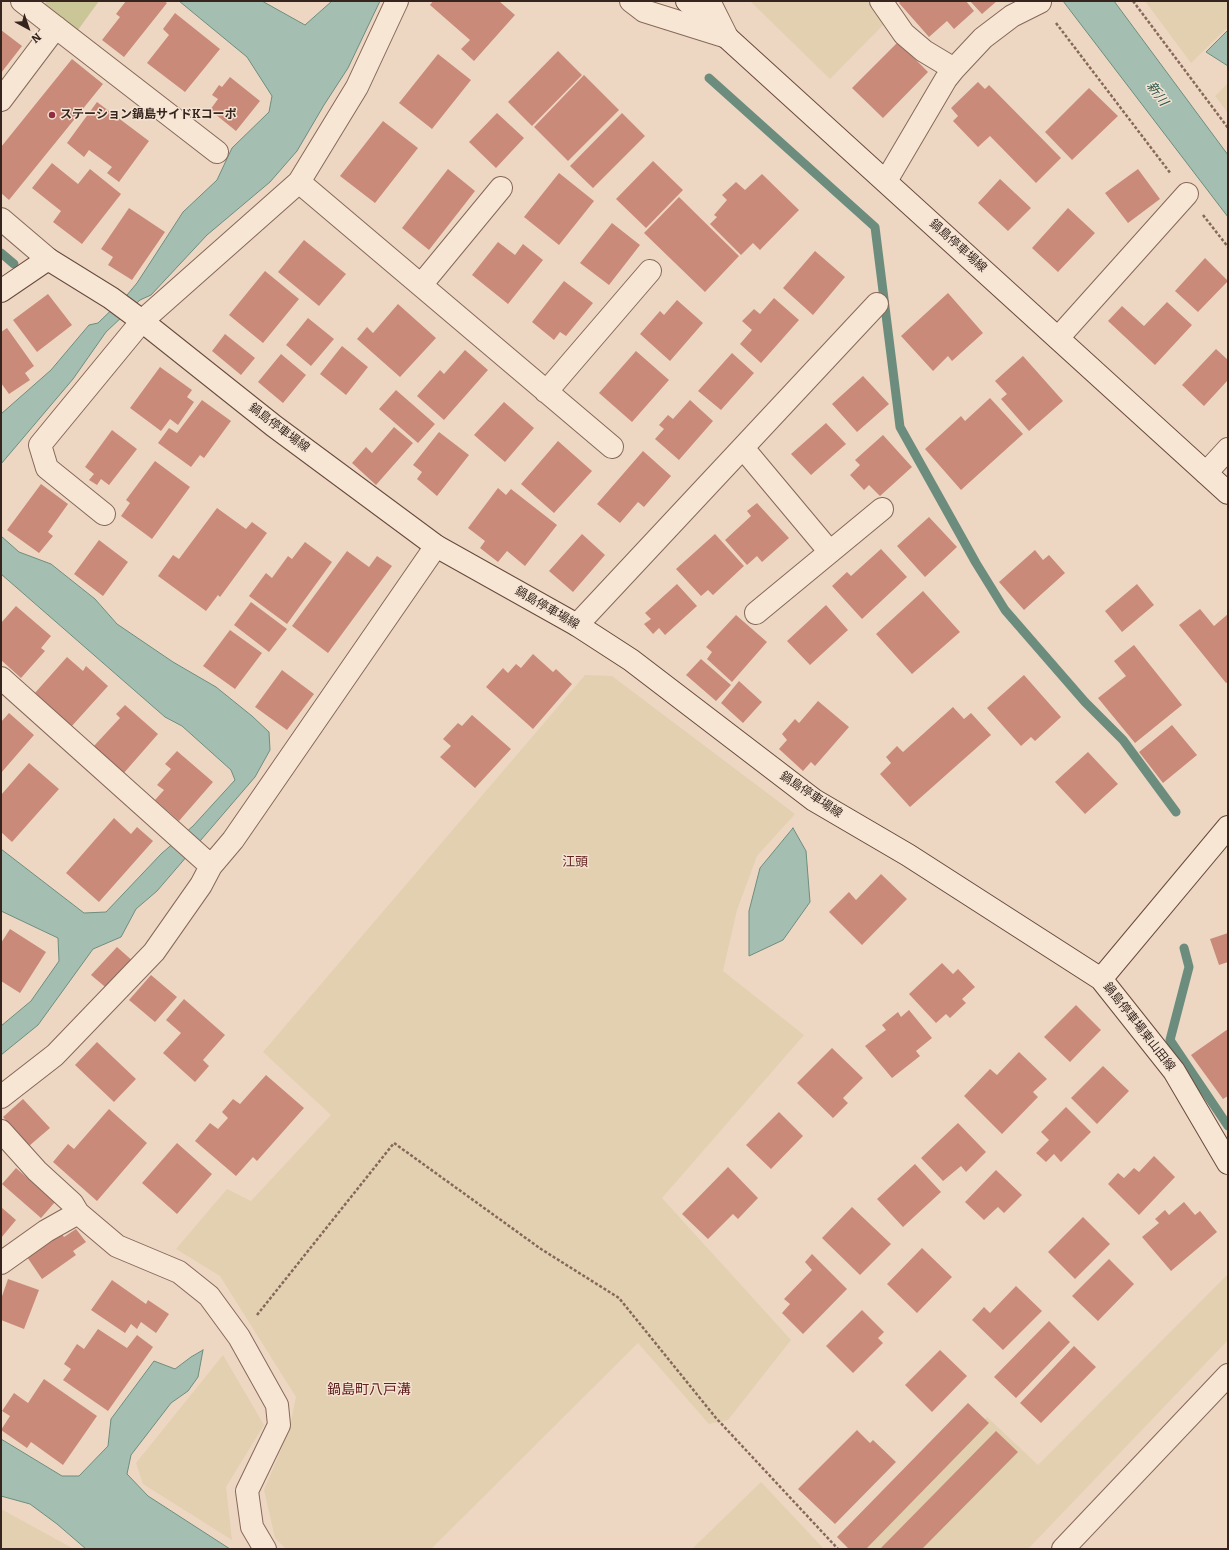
<!DOCTYPE html>
<meta charset="utf-8">
<style>
body{margin:0}
#map{position:relative;width:1229px;height:1550px;overflow:hidden;background:#edd7c2;font-family:Bitter,serif}
canvas{display:block}
.frame{position:absolute;inset:0;border:2px solid #36251e;pointer-events:none}
.north{position:absolute;left:8px;top:8px;width:40px;height:40px;-webkit-text-stroke:3px #f4e3d2;paint-order:stroke;rotate:140deg;font-size:11px;font-weight:700;line-height:16px;text-align:center;color:#36251e}
.north::after{content:'';display:block;margin:auto;width:14px;height:18px;background:#36251e;clip-path:polygon(50% 0,100% 100%,50% 72%,0 100%)}
</style>
<div id="map">
<canvas width="1229" height="1550"></canvas>
<div class="frame"></div>
<div class="north">N</div>
</div>
<script>
const context = document.querySelector('canvas').getContext('2d');
context.lineJoin = 'round';
function fillPath(path, color) {
  context.fillStyle = color;
  context.fill(path, 'evenodd');
}
function poly(rows) {
  const path = new Path2D();
  for (const r of rows) {
    path.moveTo(r[0], r[1]);
    for (let i = 2; i < r.length; i += 2) path.lineTo(r[i], r[i + 1]);
  }
  return path;
}
function trace(path, color, width, dash) {
  context.strokeStyle = color;
  context.lineWidth = width;
  context.lineCap = dash ? 'butt' : 'round';
  context.setLineDash(dash || []);
  context.stroke(path);
}
function write(font, color, halo, rows, align = 'center') {
  context.font = font + ' Bitter,"Noto Sans JP",serif';
  context.lineWidth = 3;
  context.setLineDash([]);
  context.textBaseline = 'middle';
  context.strokeStyle = halo;
  context.fillStyle = color;
  for (const [text, x, y, turn = 0] of rows) {
    context.save();
    context.translate(x, y);
    context.rotate((+turn || 0) * Math.PI / 180);
    context.textAlign = isNaN(turn) ? turn : align;
    if (halo) context.strokeText(text, 0, 0);
    context.fillText(text, 0, 0);
    context.restore();
  }
}
fillPath(poly([
 [750,1,876,1,885,23,830,79],
 [1145,1,1228,1,1228,27,1191,63],
 [1228,83,1228,113,1215,96],
 [585,675,612,676,795,814,757,856,737,910,723,971,804,1035,662,1198,791,1340,728,1420,709,1424,638,1343,431,1549,286,1549,275,1538,264,1490,289,1431,296,1397,220,1276,176,1249,227,1189,251,1201,331,1115,263,1052],
 [1228,1274,1228,1340,1028,1549,859,1549,987,1417,1038,1465],
 [223,1355,264,1425,226,1487,232,1540,143,1484,136,1463],
 [761,1482,824,1549,692,1549],
 [1,1509,74,1549,1,1549]
]), '#e2d0b0');
fillPath(poly([
 [47,1,99,1,78,30,45,4]
]), '#cac697');
const water = poly([
 [179,1,262,1,305,25,332,1,380,1,348,68,324,105,297,151,270,182,207,235,151,295,140,300,106,332,73,379,1,464,1,414,51,370,89,325,98,323,127,295,137,283,183,212,217,180,232,148,269,112,272,96,247,57,179,1],
 [1063,1,1114,1,1228,155,1228,217,1063,1],
 [1228,30,1228,66,1206,52,1228,30],
 [1,536,19,552,51,564,95,599,117,624,173,662,216,687,252,716,269,732,270,750,255,777,157,891,136,909,121,937,93,949,38,1025,1,1055,1,1026,31,1001,59,961,58,938,1,911,1,849,84,913,106,912,161,854,193,826,235,780,231,770,182,726,165,717,1,574,1,536],
 [793,828,806,851,810,902,783,940,749,956,749,911,760,868,793,828],
 [203,1350,198,1377,188,1391,171,1403,131,1455,127,1474,148,1496,230,1549,86,1549,57,1524,30,1504,1,1496,1,1439,62,1476,79,1476,108,1446,111,1419,154,1361,175,1369,191,1357,203,1350]
]);
fillPath(water, '#a4bfb2');
trace(water, '#6c8d7e', 1);
trace(poly([
 [709,78,875,227,900,427,976,563,1005,610,1085,702,1123,740,1176,812],
 [1,253,14,264],
 [1184,948,1189,967,1170,1040,1228,1126]
]), '#6c8d7e', 9);
fillPath(poly([
 [126,1,164,1,167,3,124,57,102,40,120,17,116,14],
 [433,1,499,1,515,15,474,61,461,49,470,40,430,5],
 [901,1,966,1,974,11,954,29,947,21,929,37,899,3],
 [970,1,997,1,982,14],
 [175,13,220,49,185,92,147,63,169,35,163,29],
 [1,30,22,46,1,73],
 [898,42,928,72,883,118,852,88],
 [558,51,582,75,532,126,508,102],
 [438,54,471,80,432,129,399,103],
 [72,59,103,84,9,200,1,193,1,147],
 [584,75,619,110,568,161,534,127],
 [230,77,260,101,236,131,210,110,218,99,212,95,219,85,222,87],
 [978,82,985,89,989,85,1061,158,1036,183,990,136,978,147,953,121,958,116,951,108],
 [1089,88,1118,116,1072,160,1045,132],
 [97,102,149,141,119,182,107,173,112,167,89,150,84,157,67,143],
 [497,113,524,138,496,168,469,142],
 [622,113,645,136,593,188,570,166],
 [383,121,418,148,375,203,340,176],
 [653,161,683,190,646,228,616,199],
 [52,163,78,184,90,169,121,194,82,244,53,222,61,211,32,188],
 [448,169,475,191,429,250,402,228],
 [1138,169,1160,199,1128,223,1105,193],
 [559,173,594,201,559,245,524,217],
 [762,174,799,210,760,250,753,243,741,255,710,224,717,217,714,215,727,200,722,195,736,182,745,190],
 [1000,179,1031,208,1008,231,978,203],
 [679,197,739,256,705,292,644,233],
 [129,208,165,232,132,280,108,265,113,257,101,249],
 [1068,208,1095,233,1058,272,1032,248],
 [612,223,640,245,609,285,580,263],
 [304,240,346,274,319,306,278,272],
 [498,242,515,255,523,244,543,260,508,304,472,275],
 [815,251,845,277,813,315,783,288],
 [1205,258,1228,281,1198,312,1175,291],
 [265,271,299,299,263,343,229,315],
 [564,281,593,303,566,336,560,332,554,340,532,322],
 [948,293,983,333,952,361,948,356,933,371,901,336],
 [48,294,72,325,37,352,13,320],
 [774,298,799,320,761,363,740,344,752,330,742,321,754,309,760,314],
 [677,300,703,323,670,361,640,334,660,311,664,315],
 [1167,302,1192,325,1155,365,1108,321,1122,306,1144,326],
 [398,304,436,338,400,377,357,339,367,327,373,333],
 [308,318,334,339,311,366,286,345],
 [7,328,34,366,25,373,30,380,9,394,1,383,1,332],
 [225,334,255,358,241,375,212,351],
 [342,346,368,367,346,395,320,374],
 [1216,349,1228,360,1228,380,1204,406,1182,385],
 [465,350,488,370,444,420,417,396,440,370,444,374],
 [636,351,669,380,632,422,599,393],
 [732,353,754,373,721,410,698,391],
 [281,354,306,375,283,403,258,382],
 [1023,356,1063,401,1029,431,1001,399,1007,394,995,381],
 [160,367,192,390,187,397,194,402,178,425,170,419,161,431,130,408],
 [863,376,889,404,857,432,832,404],
 [396,390,435,424,418,443,379,409],
 [990,398,1023,434,961,490,925,449,961,416,965,421],
 [202,400,231,421,204,458,200,455,191,467,158,443,169,428,177,433],
 [690,400,713,421,679,460,655,439,664,429,659,425,668,415,673,419],
 [504,402,534,428,505,462,474,435],
 [826,423,846,444,811,475,791,454],
 [394,427,413,443,376,485,352,463,366,447,372,453],
 [112,430,137,449,109,485,101,479,97,485,89,480,94,474,85,467],
 [439,432,469,455,437,496,417,479,422,472,413,465],
 [883,435,912,467,880,496,869,485,864,490,850,475,860,465,855,460],
 [558,441,592,471,554,513,521,484],
 [643,451,671,476,644,507,638,502,620,523,597,504],
 [155,461,190,487,152,539,121,516,130,503,126,500],
 [41,484,68,504,48,532,53,536,39,553,7,530],
 [498,488,506,495,511,489,557,525,525,566,507,551,498,562,480,548,485,541,468,528],
 [757,503,789,538,762,562,757,556,747,565,725,540,751,516,747,511],
 [217,508,246,529,252,522,267,533,220,597,218,595,206,611,158,576,173,555,179,559],
 [929,517,957,547,925,577,897,546],
 [582,534,605,555,573,592,549,571],
 [715,534,744,566,713,595,708,590,701,596,676,569],
 [99,540,128,562,103,596,74,574],
 [305,542,332,562,287,624,249,596,266,573,272,578,288,556,292,559],
 [881,549,907,577,862,619,832,586,847,572,851,576],
 [1035,550,1043,560,1049,555,1065,573,1024,610,999,582],
 [347,551,369,567,377,556,392,566,328,653,292,626],
 [677,584,697,606,665,635,659,628,653,634,644,624,651,619,645,613],
 [1137,584,1154,605,1122,632,1105,611],
 [923,591,960,632,912,674,876,634],
 [251,602,287,629,269,652,234,625],
 [826,605,848,630,810,665,787,641],
 [16,606,51,636,41,648,45,651,21,678,1,660,1,623],
 [1200,609,1214,626,1228,614,1228,682,1226,683,1179,625],
 [736,615,767,642,732,682,707,659,712,652,706,647],
 [230,630,262,653,235,689,203,666],
 [1134,645,1182,705,1135,743,1098,698,1126,676,1114,661],
 [533,654,553,672,556,669,572,684,533,729,486,687,503,668,508,673,516,664,521,668],
 [67,657,83,671,86,666,108,686,71,727,34,694],
 [701,659,731,685,716,701,686,675],
 [282,670,314,694,287,730,255,707],
 [1024,675,1061,717,1035,741,1031,737,1021,746,987,708],
 [739,681,762,702,743,723,721,703],
 [818,701,849,727,815,766,811,762,803,771,779,749,787,740,782,734,795,719,799,723],
 [125,705,158,734,123,774,93,747,120,718,116,714],
 [953,707,964,719,971,713,991,735,910,807,880,774,891,763,886,757,897,746,903,752],
 [9,713,34,735,1,773,1,722],
 [472,715,511,749,475,788,440,757,451,746,443,739,458,723,462,726],
 [1172,725,1197,755,1163,783,1139,752],
 [177,751,213,782,179,821,155,800,164,790,157,785,171,769,165,764],
 [1088,752,1118,784,1085,814,1055,782],
 [29,763,59,789,12,842,1,832,1,795],
 [114,818,131,834,137,827,153,841,99,902,66,873],
 [881,874,907,899,862,945,829,912,849,892,856,900],
 [10,929,46,952,20,993,1,981,1,943],
 [1228,933,1228,962,1219,965,1210,939],
 [117,947,135,963,110,991,91,975],
 [942,963,953,974,958,969,975,987,962,999,966,1003,950,1018,946,1014,936,1023,909,994],
 [151,975,177,997,155,1022,129,1000],
 [184,999,225,1035,203,1060,209,1066,195,1082,163,1053,181,1033,166,1020],
 [1076,1005,1101,1030,1070,1062,1044,1037],
 [909,1010,932,1038,916,1051,920,1056,892,1078,865,1046,886,1030,882,1025,898,1012,901,1017],
 [1228,1029,1228,1096,1223,1099,1191,1055],
 [97,1042,136,1079,114,1102,75,1065],
 [832,1048,863,1078,843,1098,848,1103,833,1118,797,1083],
 [1019,1052,1047,1079,1033,1092,1038,1097,1002,1134,964,1096,990,1069,997,1075],
 [1103,1066,1129,1091,1097,1124,1071,1098],
 [266,1075,304,1108,257,1161,253,1157,236,1176,195,1141,210,1123,218,1129,228,1118,222,1112,233,1099,240,1104],
 [23,1099,50,1128,29,1146,3,1117],
 [1066,1107,1091,1132,1061,1162,1054,1154,1046,1162,1036,1153,1049,1140,1041,1132],
 [109,1109,147,1143,97,1201,53,1162,68,1144,74,1149],
 [779,1112,803,1136,771,1169,746,1145],
 [958,1123,986,1152,966,1172,961,1166,943,1181,921,1158],
 [177,1143,212,1174,177,1214,142,1183],
 [1154,1156,1175,1177,1139,1215,1108,1184,1118,1173,1124,1178,1134,1168,1139,1172],
 [915,1164,941,1192,903,1227,877,1199],
 [728,1167,758,1198,738,1219,733,1214,708,1239,682,1214],
 [16,1168,55,1202,41,1218,2,1184],
 [996,1170,1022,1195,1004,1213,998,1207,984,1220,965,1202],
 [1184,1202,1195,1215,1200,1211,1217,1232,1171,1271,1142,1237,1159,1223,1155,1219,1165,1210,1169,1215],
 [1,1207,16,1220,1,1238],
 [852,1207,891,1244,860,1275,822,1238],
 [1083,1217,1110,1244,1075,1279,1048,1252],
 [76,1229,86,1242,73,1251,76,1255,42,1279,27,1257,61,1233,64,1237],
 [922,1248,952,1277,917,1313,887,1284],
 [812,1254,847,1289,803,1334,782,1313,790,1304,784,1299,812,1270,805,1262],
 [1109,1259,1134,1284,1098,1321,1072,1296],
 [8,1279,39,1290,24,1329,1,1320,1,1299],
 [112,1280,146,1304,148,1300,169,1314,156,1333,141,1322,137,1329,131,1324,125,1333,91,1310],
 [1016,1286,1042,1311,1003,1350,972,1320,984,1307,990,1313],
 [862,1310,884,1332,878,1338,883,1343,853,1373,826,1346],
 [1049,1321,1070,1342,1016,1398,994,1377],
 [98,1329,127,1348,137,1335,153,1347,108,1411,63,1380,71,1369,64,1364,77,1344,84,1349],
 [1074,1346,1096,1367,1041,1423,1020,1403],
 [940,1350,967,1376,932,1412,905,1385],
 [44,1379,97,1416,63,1465,31,1442,27,1448,1,1430,10,1416,2,1411,14,1393,28,1403],
 [968,1403,989,1423,866,1549,849,1549,837,1537],
 [857,1430,870,1443,873,1440,896,1462,835,1524,798,1489],
 [996,1431,1018,1452,922,1549,880,1549]
]), '#ca8a79');
const street = poly([
 [22,1,217,152],
 [631,1,644,11,727,37],
 [709,1,727,37],
 [881,1,904,34,924,51,954,69],
 [1,100,56,27],
 [886,181,946,79,954,69,983,38,1012,16,1040,2],
 [299,182,612,447],
 [1,219,48,259],
 [421,285,501,188],
 [1058,338,1187,194],
 [546,392,650,271],
 [743,448,830,552],
 [1206,473,1228,449],
 [104,514,47,468,40,445,142,321,299,182,357,87,397,1],
 [756,613,882,509],
 [577,625,877,304],
 [1,678,211,866],
 [1,1097,55,1055,154,952,201,885,211,866,233,840,436,546],
 [1,1131,37,1171,72,1203,78,1213,117,1246,179,1272,209,1296,239,1337,277,1405,279,1425,247,1491,252,1527,265,1549],
 [1,1263,46,1231,78,1213],
 [1063,1549,1228,1375]
]);
const secondary = poly([
 [687,1,1228,493],
 [1,291,48,259,111,298,142,321,274,426,436,546,577,625,631,660,814,800,908,855,1101,979,1174,1071,1228,1163],
 [1101,979,1228,827]
]);
trace(street, '#86685a', 24);
trace(secondary, '#684a3d', 24);
trace(poly([
 [1133,1,1228,128],
 [1056,23,1171,174],
 [1203,215,1228,247],
 [257,1315,394,1143,541,1249,619,1298,716,1418,838,1549]
]), '#86685a', 2.5, [3, 2]);
trace(street, '#f8e6d5', 22);
trace(secondary, '#f8e6d5', 22);
for (const [x, y, r, color] of [
 [52,115,4,"#932c42"]
]) {
  const dot = new Path2D();
  dot.arc(x, y, r, 0, 2 * Math.PI);
  context.fillStyle = color;
  context.fill(dot);
  trace(dot, '#f4e3d2', 1.5);
}
write('bold 12px', '#36251e', '#f4e3d2', [
 ["ステーション鍋島サイドKコーポ",60,115]
], 'left');
write('12px', '#36251e', '#f4e3d2', [
 ["鍋島停車場線",958,246,42],
 ["鍋島停車場線",279,428,37],
 ["鍋島停車場線",547,608,30],
 ["鍋島停車場線",811,795,34],
 ["鍋島停車場東山田線",1139,1027,52]
]);
write('italic 13px', '#2d564b', '#f4e3d2', [
 ["新川",1157,94,53]
]);
write('13px', '#611f1e', '#f4e3d2', [
 ["江頭",575,862]
]);
write('14px', '#611f1e', '#f4e3d2', [
 ["鍋島町八戸溝",369,1390]
]);
</script>
